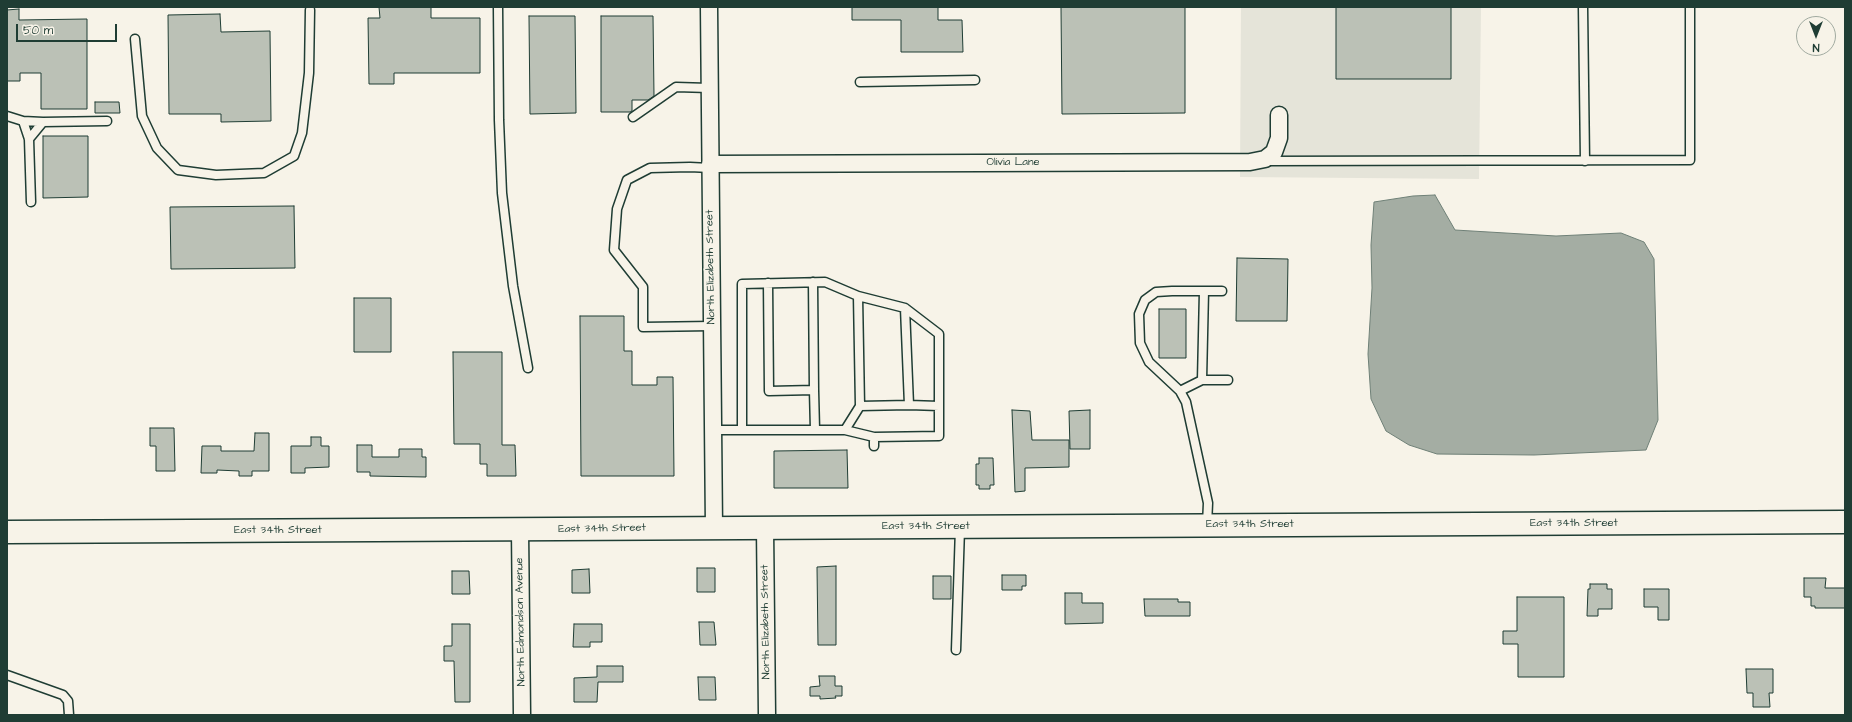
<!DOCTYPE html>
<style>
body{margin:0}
#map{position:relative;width:1852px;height:722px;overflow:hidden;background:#f7f3e8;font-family:"Architects Daughter",sans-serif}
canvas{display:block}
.frame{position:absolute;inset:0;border:8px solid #1f3d34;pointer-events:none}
.north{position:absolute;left:1796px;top:16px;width:40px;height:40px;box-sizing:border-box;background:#f7f3e8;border:1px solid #a1aaa0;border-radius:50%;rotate:180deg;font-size:11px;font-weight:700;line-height:16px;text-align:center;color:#1f3d34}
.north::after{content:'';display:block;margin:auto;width:14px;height:18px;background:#1f3d34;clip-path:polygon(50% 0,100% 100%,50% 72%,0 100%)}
.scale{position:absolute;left:16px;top:24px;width:101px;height:18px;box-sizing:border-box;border:2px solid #1f3d34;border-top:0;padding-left:5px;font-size:12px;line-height:14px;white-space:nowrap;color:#1f3d34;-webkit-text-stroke:3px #f7f3e8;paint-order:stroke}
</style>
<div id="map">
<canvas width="1852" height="722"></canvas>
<div class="frame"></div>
<div class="north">N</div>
<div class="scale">50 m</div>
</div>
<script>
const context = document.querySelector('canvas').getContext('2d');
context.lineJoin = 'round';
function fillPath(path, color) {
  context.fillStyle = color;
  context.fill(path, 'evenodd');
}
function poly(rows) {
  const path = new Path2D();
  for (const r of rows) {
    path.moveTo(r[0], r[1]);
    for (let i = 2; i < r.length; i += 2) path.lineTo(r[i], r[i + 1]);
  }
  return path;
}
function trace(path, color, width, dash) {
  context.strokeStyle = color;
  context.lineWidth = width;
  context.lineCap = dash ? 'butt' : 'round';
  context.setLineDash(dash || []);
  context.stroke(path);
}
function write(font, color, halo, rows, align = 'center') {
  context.font = font + ' "Architects Daughter",sans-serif';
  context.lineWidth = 3.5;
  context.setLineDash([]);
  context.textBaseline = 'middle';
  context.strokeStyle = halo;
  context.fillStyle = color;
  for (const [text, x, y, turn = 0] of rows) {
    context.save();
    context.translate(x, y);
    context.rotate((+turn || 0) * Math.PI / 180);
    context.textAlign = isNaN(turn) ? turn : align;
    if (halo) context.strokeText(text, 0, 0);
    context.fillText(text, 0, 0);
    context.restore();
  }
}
fillPath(poly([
 [1241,7,1481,7,1479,179,1240,177]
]), '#e5e4d9');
const water = poly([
 [1435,195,1455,230,1556,236,1621,233,1644,242,1654,259,1658,420,1646,450,1534,455,1437,454,1409,445,1386,431,1371,399,1368,354,1372,288,1371,245,1374,202,1413,196,1435,195]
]);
fillPath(water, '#a4ada3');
trace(water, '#6f8077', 1);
const building = poly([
 [379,7,431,7,431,18,480,18,480,73,394,73,394,84,369,84,368,18,380,18,379,7],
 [852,7,938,7,938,20,962,20,963,52,901,52,901,20,852,20,852,7],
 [1061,7,1185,7,1185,113,1062,114,1061,7],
 [1336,7,1451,7,1451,79,1336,79,1336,7],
 [19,9,19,20,87,19,87,109,41,109,41,73,20,73,20,81,7,81,7,10,19,9],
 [220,14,221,32,270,31,271,121,221,122,221,114,169,114,168,15,220,14],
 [529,16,575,16,576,113,530,114,529,16],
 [601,16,653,16,654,96,648,100,632,100,632,111,630,112,601,112,601,16],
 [95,102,119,102,120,113,95,113,95,102],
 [43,136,88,136,88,197,43,198,43,136],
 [294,206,295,268,171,269,170,207,294,206],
 [1237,258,1288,259,1287,321,1236,321,1237,258],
 [354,298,391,298,391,352,354,352,354,298],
 [1159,309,1186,309,1186,358,1159,358,1159,309],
 [580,316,624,316,624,351,632,351,632,385,657,385,657,377,673,377,674,476,581,476,580,316],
 [453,352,502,352,502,445,515,445,516,476,487,476,487,464,480,464,480,444,454,444,453,352],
 [1012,410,1030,411,1032,440,1069,440,1069,467,1025,468,1025,491,1015,492,1012,410],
 [1090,410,1090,449,1070,449,1069,411,1090,410],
 [150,428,174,428,175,471,156,471,156,446,150,446,150,428],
 [255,433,269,433,269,471,252,471,252,476,239,476,239,471,217,470,217,473,201,473,202,446,221,446,221,451,254,451,255,433],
 [311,437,321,437,321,446,329,446,329,467,305,468,305,473,291,473,291,446,311,446,311,437],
 [357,445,372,445,372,457,399,457,399,449,422,449,422,457,426,457,426,477,370,476,370,472,357,472,357,445],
 [847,450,848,488,774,488,774,451,847,450],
 [979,458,993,458,994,485,990,485,990,489,979,489,979,485,976,485,976,464,979,464,979,458],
 [836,566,836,645,818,645,817,567,836,566],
 [697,568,715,568,715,592,697,592,697,568],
 [589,569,590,593,572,593,572,570,589,569],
 [452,571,469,571,470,594,452,594,452,571],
 [1002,575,1026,575,1026,586,1022,586,1022,590,1002,590,1002,575],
 [933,576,951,576,951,599,933,599,933,576],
 [1804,578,1826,578,1825,588,1845,588,1845,608,1815,608,1815,606,1811,606,1811,597,1804,597,1804,578],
 [1590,584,1607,584,1607,589,1612,589,1612,609,1598,609,1598,616,1587,616,1588,589,1590,589,1590,584],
 [1644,589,1669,589,1669,620,1658,620,1658,607,1644,607,1644,589],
 [1065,593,1082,593,1082,603,1103,603,1103,623,1065,624,1065,593],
 [1517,597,1564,597,1564,677,1518,677,1518,644,1503,644,1503,631,1517,631,1517,597],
 [1144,599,1178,599,1178,602,1190,602,1190,616,1145,616,1144,599],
 [699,622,714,622,716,645,700,645,699,622],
 [452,624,470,624,470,702,455,702,454,661,444,661,444,646,452,646,452,624],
 [574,624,602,624,602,642,590,642,590,647,573,647,574,624],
 [597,666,623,666,623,682,598,682,597,702,574,702,574,678,597,677,597,666],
 [1746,669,1773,669,1773,693,1769,693,1770,707,1753,707,1753,693,1747,693,1746,669],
 [819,676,835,676,835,686,842,686,842,696,835,696,836,698,820,699,820,696,810,696,810,687,820,686,819,676],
 [698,677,715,677,716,700,699,700,698,677]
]);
fillPath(building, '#bbc1b6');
trace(building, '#1f3d34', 1);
const lane = poly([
 [498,7,499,120,502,193,513,286,528,368],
 [1583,7,1585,161],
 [135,39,142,116,157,148,178,170,216,175,264,173,294,156,302,133,309,73,310,10],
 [860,82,975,80],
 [7,116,23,121,29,139,31,202],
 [633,117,676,87,709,88],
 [23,121,43,122,29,139],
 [43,122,107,121],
 [1265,161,1690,160,1690,7],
 [710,168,690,167,650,168,627,180,617,209,614,250,643,287,643,327,712,326],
 [768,283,769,391,814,390,813,282],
 [905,308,858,296,860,406,909,405],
 [1202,380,1228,380],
 [814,390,815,430],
 [1180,391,1202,380,1204,291],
 [713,430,845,430,874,437],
 [742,430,742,284,825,282,858,296],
 [845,430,860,406],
 [874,446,874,437,939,436,939,334,905,308,909,405,939,406],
 [1207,525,1208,503,1186,402,1180,391,1149,362,1140,343,1139,314,1145,300,1156,292,1172,291,1222,291],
 [956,650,960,528],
 [7,675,63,695,68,701,69,715]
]);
const street = poly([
 [709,7,714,528],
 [710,164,1250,162,1265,159,1274,152,1279,138,1279,115],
 [765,528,767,715],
 [520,530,522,715]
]);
const secondary = poly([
 [7,532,1845,522]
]);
trace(lane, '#1f3d34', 11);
trace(street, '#1f3d34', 19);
trace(secondary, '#1f3d34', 25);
trace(lane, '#f7f3e8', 8);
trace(street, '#f7f3e8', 16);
trace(secondary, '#f7f3e8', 22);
write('11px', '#1f3d34', '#f7f3e8', [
 ["Olivia Lane",1013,163],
 ["North Elizabeth Street",711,267,-91],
 ["East 34th Street",1574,524],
 ["East 34th Street",1250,525],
 ["East 34th Street",926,527],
 ["East 34th Street",602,529,-1],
 ["East 34th Street",278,531],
 ["North Edmondson Avenue",521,622,-91],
 ["North Elizabeth Street",766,622,-91]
]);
</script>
